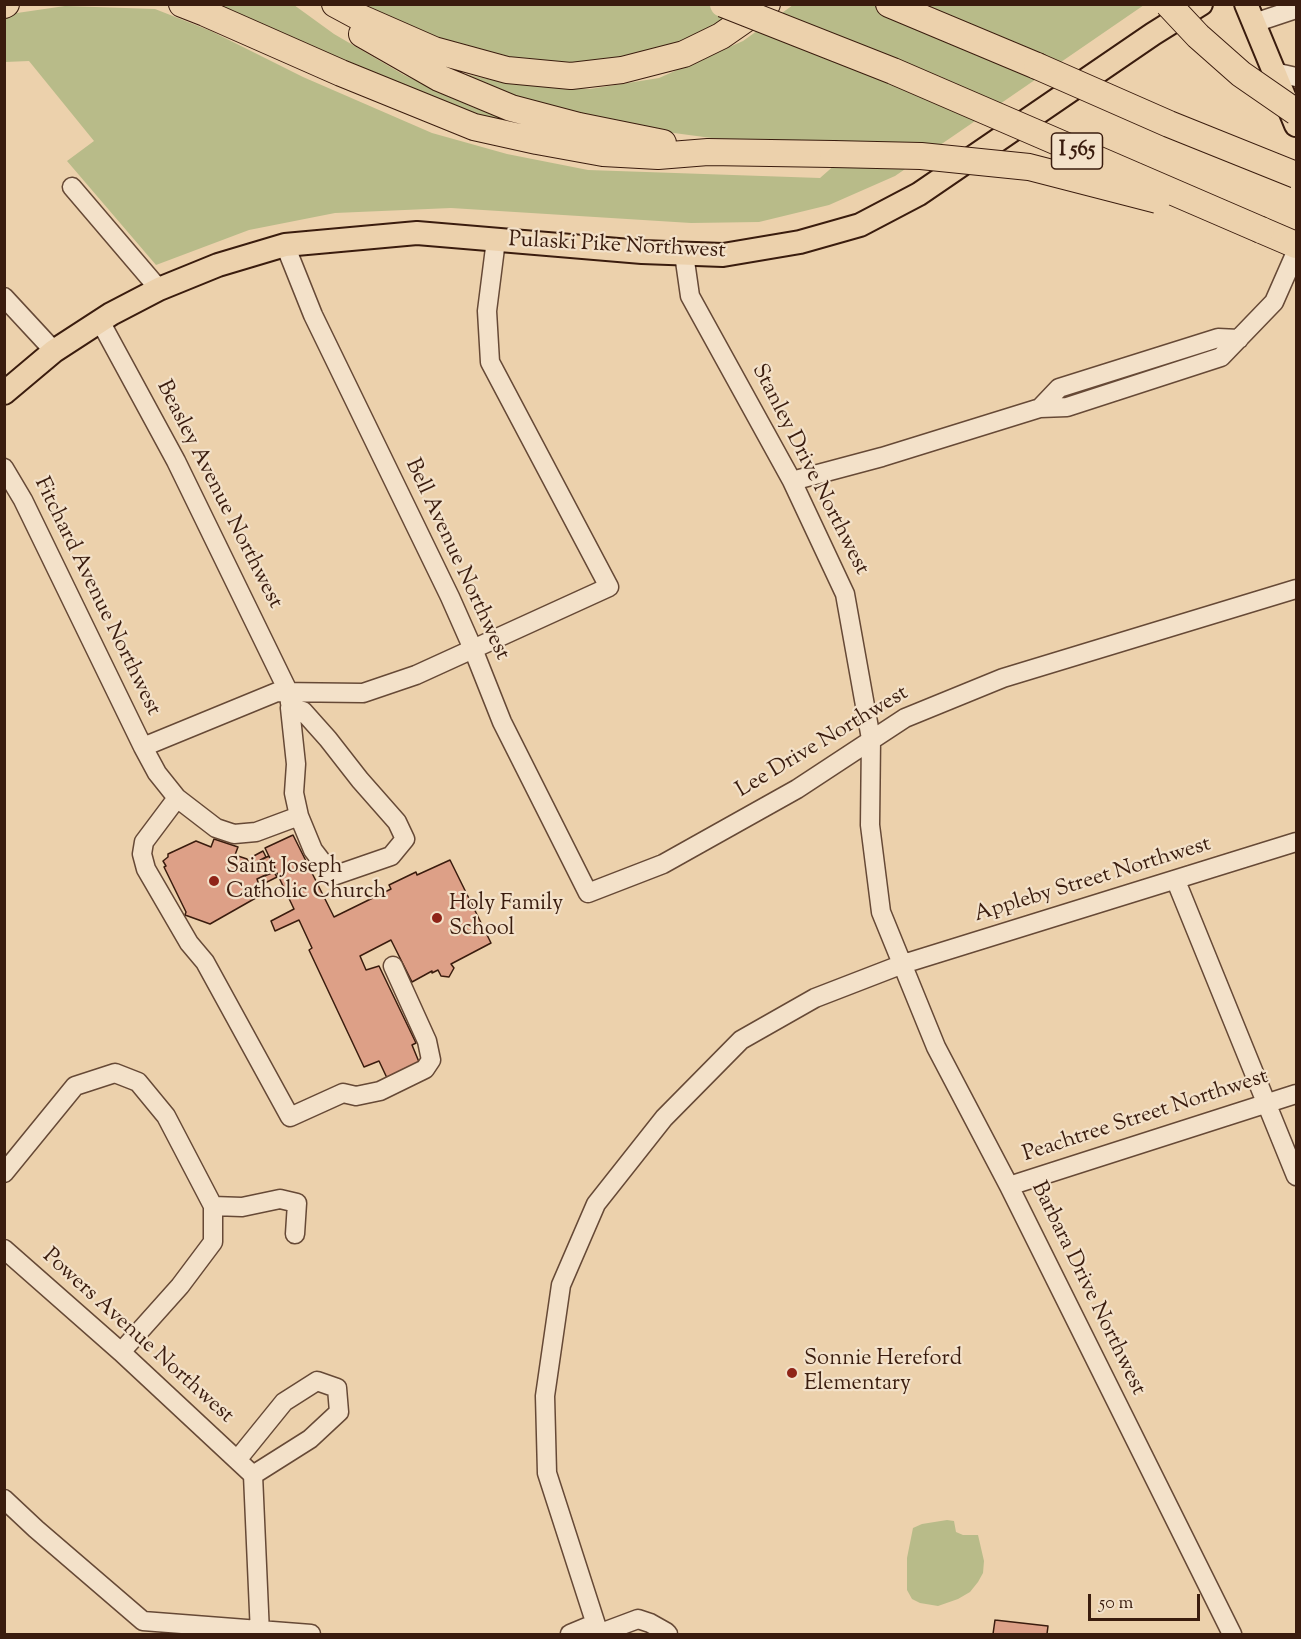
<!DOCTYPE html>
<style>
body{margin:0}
#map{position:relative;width:1301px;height:1639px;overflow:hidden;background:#ecd1ac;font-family:"Sorts Mill Goudy",serif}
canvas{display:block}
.frame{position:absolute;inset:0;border:6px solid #3a1c0e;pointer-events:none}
.scale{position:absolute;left:1088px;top:1594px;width:112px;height:27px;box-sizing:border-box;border:3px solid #3a1c0e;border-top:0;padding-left:8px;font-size:18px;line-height:21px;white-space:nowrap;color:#3a1c0e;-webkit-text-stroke:4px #f3e1c9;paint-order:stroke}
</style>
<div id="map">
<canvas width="1301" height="1639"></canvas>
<div class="frame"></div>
<div class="scale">50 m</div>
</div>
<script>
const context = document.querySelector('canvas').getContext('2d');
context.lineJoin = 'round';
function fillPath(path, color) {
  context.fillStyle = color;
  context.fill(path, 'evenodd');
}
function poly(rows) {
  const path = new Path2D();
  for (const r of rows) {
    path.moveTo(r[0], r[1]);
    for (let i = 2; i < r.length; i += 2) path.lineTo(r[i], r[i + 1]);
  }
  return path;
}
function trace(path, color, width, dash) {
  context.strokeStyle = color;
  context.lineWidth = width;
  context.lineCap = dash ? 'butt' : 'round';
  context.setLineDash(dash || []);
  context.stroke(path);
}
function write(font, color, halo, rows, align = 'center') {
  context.font = font + ' "Sorts Mill Goudy",serif';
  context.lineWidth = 4.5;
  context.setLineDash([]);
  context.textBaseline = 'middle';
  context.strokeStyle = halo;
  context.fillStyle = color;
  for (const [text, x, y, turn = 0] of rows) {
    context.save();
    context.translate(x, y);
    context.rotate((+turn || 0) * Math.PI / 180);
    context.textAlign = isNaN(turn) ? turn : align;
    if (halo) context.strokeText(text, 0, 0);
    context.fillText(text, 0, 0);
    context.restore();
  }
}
fillPath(poly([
 [210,5,294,5,334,34,404,75,472,107,585,143,468,116],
 [357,5,743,5,715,30,676,47,619,62,568,66,471,53],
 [793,5,1144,5,895,176,829,205,759,222,691,223,451,208,335,213,249,230,156,265,67,161,94,141,29,61,5,62,5,18,17,13,65,6,155,9,211,31,303,77,432,133,507,154,588,170,820,178,861,142,734,141,539,115,446,70,511,84,590,89,659,78,743,41],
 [947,1520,954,1521,956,1532,963,1535,978,1535,984,1561,983,1573,978,1582,970,1592,958,1599,938,1606,920,1603,912,1599,907,1590,907,1558,913,1528,922,1524]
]), '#b8bb89');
const building = poly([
 [293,835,334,917,391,889,389,885,416,872,417,875,450,860,491,943,451,964,454,968,449,977,441,976,438,970,432,973,432,971,412,982,391,940,360,956,366,970,379,966,416,1043,412,1045,419,1062,387,1078,379,1061,364,1067,309,950,312,948,299,920,275,931,271,921,294,909,265,848,293,835],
 [214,839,238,847,235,855,247,859,250,865,269,856,276,870,257,879,258,882,256,885,261,895,210,924,185,915,186,912,164,867,166,866,163,861,168,857,168,854,196,841,211,847,214,839],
 [263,851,266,857,253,864,250,858,263,851],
 [274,872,277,877,263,884,260,878,274,872],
 [995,1620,1048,1626,1047,1634,993,1634,995,1620]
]);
fillPath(building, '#dda087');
trace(building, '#3a1c0e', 1.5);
const minor = poly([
 [1254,23,1296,9],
 [1274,72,1296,77],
 [72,187,159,289],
 [285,245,313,315,450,597,473,649,502,722,588,893,663,864,797,789,905,718,1003,678,1296,589],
 [684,254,690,296,792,481,845,594,871,739,870,825,881,912,936,1047,1009,1186,1232,1634],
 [4,297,54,351],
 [100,321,176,461,289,693,290,703],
 [1040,408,1067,407,1221,357,1274,302,1296,252],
 [4,468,23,500,143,747,157,773,177,798,216,828,234,834,256,832,299,816],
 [792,481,882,457,1040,408,1059,388,1218,338,1239,339],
 [290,708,303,711,328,739,360,780,397,822,405,839,391,856,333,876,313,850,299,816,294,793,296,764,290,708],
 [143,747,277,692,363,693,416,675,609,587,490,362,487,311,496,240],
 [177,798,144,842,142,854,146,869,189,943,205,962,290,1117,343,1093,356,1096,380,1091,425,1069,431,1060,427,1041,393,966],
 [1176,881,1296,1176],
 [4,1173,75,1086,115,1073,138,1082,166,1116,213,1206,213,1242,180,1286,121,1352],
 [1009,1186,1296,1094],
 [213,1206,242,1207,280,1199,297,1203,295,1234],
 [4,1249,121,1352,253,1475,260,1634],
 [237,1460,284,1402,317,1381,337,1388,339,1412,310,1439,253,1475],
 [4,1499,36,1529,143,1621,311,1634],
 [570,1634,594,1624],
 [598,1634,638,1619,650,1623,666,1632,668,1634],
 [599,1634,547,1473,545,1396,561,1285,596,1204,664,1118,741,1040,815,998,903,964,1296,842]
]);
const major = poly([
 [1246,4,1296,125],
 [4,393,54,351,111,314,159,289,218,265,285,245,417,233,642,252,723,255,800,242,860,225,919,194,1153,34,1201,4]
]);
const highway = poly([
 [182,4,205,13,341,73,474,127,537,141,603,153,658,156,708,152,833,154],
 [335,4,361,18,434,50,507,70,571,76,622,70,684,54,721,36,767,4],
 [889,4,1037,66],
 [4,5,6,4],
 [362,34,439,78,511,108,579,126,663,143],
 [1261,230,1296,245]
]);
trace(minor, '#664936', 21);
trace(major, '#3a1c0e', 26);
trace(highway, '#3a1c0e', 28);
trace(minor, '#f3e1c9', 18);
trace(major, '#ecd1ac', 22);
trace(highway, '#ecd1ac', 26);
const highwayBridge = poly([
 [723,4,893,71,1261,230],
 [1168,4,1198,36,1241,74,1296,112],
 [1037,66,1169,124,1296,175],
 [833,154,921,156,1029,167,1157,200]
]);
trace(highwayBridge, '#3a1c0e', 28, []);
trace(highwayBridge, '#ecd1ac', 26);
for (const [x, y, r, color] of [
 [214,881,6,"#8f2418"],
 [437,918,6,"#8f2418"],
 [792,1373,6,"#8f2418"]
]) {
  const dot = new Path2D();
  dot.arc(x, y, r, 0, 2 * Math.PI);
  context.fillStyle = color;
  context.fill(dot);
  trace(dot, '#f3e1c9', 2);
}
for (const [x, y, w] of [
 [1077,151,51]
]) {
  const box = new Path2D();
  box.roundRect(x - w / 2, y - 18, w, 36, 4.5);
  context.fillStyle = '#f3e1c9';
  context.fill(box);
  trace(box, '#3a1c0e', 1.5);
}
write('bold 21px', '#3a1c0e', null, [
 ["I 565",1077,151]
]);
write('22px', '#3a1c0e', '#f3e1c9', [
 ["Pulaski Pike Northwest",617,247,3],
 ["Stanley Drive Northwest",809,470,63],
 ["Beasley Avenue Northwest",218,495,63],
 ["Bell Avenue Northwest",456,560,65],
 ["Fitchard Avenue Northwest",96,597,64],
 ["Lee Drive Northwest",823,743,-31],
 ["Appleby Street Northwest",1093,881,-17],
 ["Peachtree Street Northwest",1146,1117,-18],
 ["Barbara Drive Northwest",1087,1289,64],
 ["Powers Avenue Northwest",137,1337,42]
]);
write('22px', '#3a1c0e', '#f3e1c9', [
 ["Saint Joseph",226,868],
 ["Catholic Church",226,893],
 ["Holy Family",449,905],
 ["School",449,930],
 ["Sonnie Hereford",804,1360],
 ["Elementary",804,1385]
], 'left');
</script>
